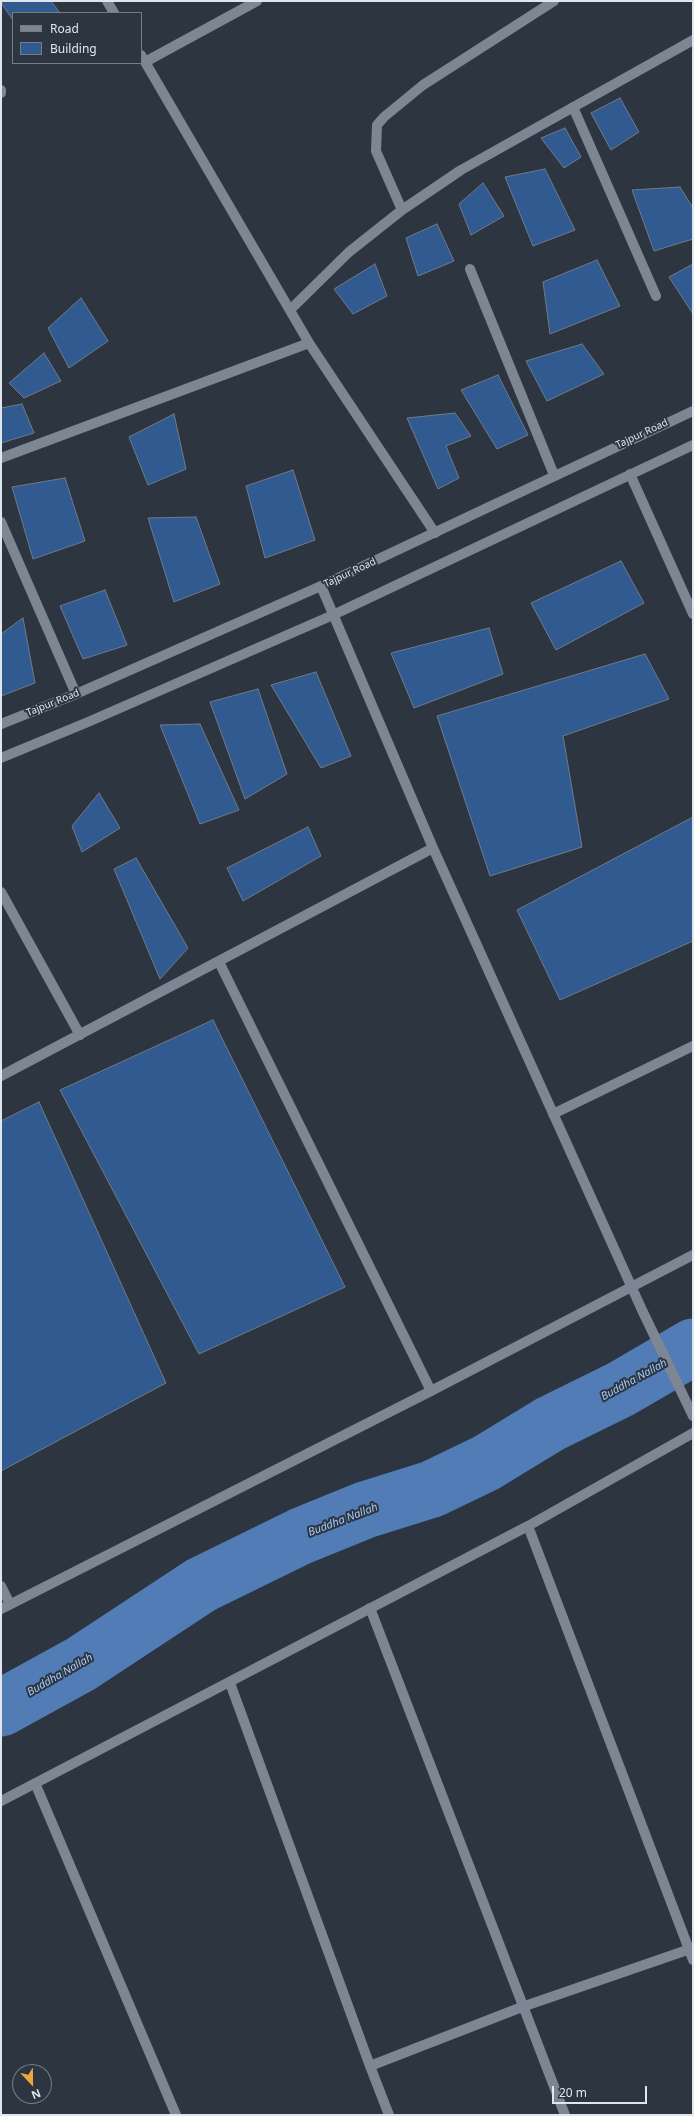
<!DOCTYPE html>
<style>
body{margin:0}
#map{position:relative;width:694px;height:2116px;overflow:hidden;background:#2d3540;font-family:"Noto Sans",sans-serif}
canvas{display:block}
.frame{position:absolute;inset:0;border:2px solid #e1e6ed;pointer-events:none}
.legend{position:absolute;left:12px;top:12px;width:130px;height:52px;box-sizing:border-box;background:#2d3540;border:1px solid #757c85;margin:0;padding:5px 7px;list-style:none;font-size:12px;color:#e1e6ed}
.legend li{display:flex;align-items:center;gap:8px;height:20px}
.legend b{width:20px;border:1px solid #757c85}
.north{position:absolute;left:12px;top:2064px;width:40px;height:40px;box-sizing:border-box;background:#2d3540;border:1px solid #757c85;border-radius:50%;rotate:158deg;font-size:11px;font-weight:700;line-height:16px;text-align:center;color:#e1e6ed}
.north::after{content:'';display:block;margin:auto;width:14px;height:18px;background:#eea73d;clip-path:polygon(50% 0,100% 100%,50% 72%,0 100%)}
.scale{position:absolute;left:552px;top:2086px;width:95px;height:18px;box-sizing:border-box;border:2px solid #e1e6ed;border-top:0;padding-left:5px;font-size:12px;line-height:14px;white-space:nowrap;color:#e1e6ed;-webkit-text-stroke:3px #2d3540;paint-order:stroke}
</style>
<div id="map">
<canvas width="694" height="2116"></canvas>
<div class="frame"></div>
<ul class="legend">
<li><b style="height:5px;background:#7d8794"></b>Road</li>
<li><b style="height:11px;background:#305a90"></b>Building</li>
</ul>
<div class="north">N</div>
<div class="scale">20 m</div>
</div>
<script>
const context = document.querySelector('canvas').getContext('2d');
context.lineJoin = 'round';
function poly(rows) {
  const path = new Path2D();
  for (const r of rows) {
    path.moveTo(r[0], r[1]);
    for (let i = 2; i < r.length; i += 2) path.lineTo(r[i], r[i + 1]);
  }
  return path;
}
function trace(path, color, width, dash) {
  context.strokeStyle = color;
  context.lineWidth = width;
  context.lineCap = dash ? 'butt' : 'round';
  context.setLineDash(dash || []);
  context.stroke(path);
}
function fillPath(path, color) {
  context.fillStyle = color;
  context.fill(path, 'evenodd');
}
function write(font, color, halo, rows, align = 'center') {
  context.font = font + ' "Noto Sans",sans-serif';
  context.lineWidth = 4;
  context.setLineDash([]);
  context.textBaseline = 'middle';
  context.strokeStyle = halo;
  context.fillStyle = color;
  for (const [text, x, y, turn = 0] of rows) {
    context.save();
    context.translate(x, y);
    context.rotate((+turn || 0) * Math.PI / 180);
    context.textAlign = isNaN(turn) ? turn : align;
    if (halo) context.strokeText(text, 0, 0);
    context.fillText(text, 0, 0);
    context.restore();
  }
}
trace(poly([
 [1,1708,81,1664,201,1585,301,1536,365,1510,432,1489,486,1463,550,1424,621,1389,693,1347]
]), '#517cb5', 57);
const building = poly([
 [4,1,51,1,60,13,13,13,13,20,1,3,4,1],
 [620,98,639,132,611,150,591,113,620,98],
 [565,128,581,157,564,168,541,138,565,128],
 [545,169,575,230,533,246,505,177,545,169],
 [483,183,504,216,471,235,459,204,483,183],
 [680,187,693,208,693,239,654,251,632,190,680,187],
 [437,224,454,261,418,276,406,238,437,224],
 [597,260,620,306,550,334,543,282,597,260],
 [375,264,387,296,353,314,334,289,375,264],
 [693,264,693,314,669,277,693,264],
 [81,298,108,341,69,368,48,328,81,298],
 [582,344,604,374,547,401,526,361,582,344],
 [44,353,61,381,24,398,9,383,44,353],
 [498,375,528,435,497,449,461,390,498,375],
 [22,404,34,433,1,443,1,408,22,404],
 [455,413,471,436,446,446,459,478,438,489,407,418,455,413],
 [174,414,186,469,148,485,129,437,174,414],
 [293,470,315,540,265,558,246,486,293,470],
 [65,478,85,541,33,559,12,487,65,478],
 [196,517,220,584,174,602,148,518,196,517],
 [621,561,644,603,556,650,531,603,621,561],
 [105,590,127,645,83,659,60,606,105,590],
 [23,618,35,683,1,696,1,634,23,618],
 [489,628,503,674,414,708,391,653,489,628],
 [645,654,669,699,563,736,582,847,490,876,437,716,645,654],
 [316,672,351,756,321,768,271,685,316,672],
 [258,689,287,774,245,799,210,702,258,689],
 [200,724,239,810,200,824,160,725,200,724],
 [99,793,120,828,82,852,72,826,99,793],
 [693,817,693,941,560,1000,517,910,693,817],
 [308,827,321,856,243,901,227,868,308,827],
 [136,858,188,948,160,979,114,869,136,858],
 [213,1020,345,1287,199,1354,60,1090,213,1020],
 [39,1102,166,1383,1,1471,1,1121,39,1102]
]);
fillPath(building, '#305a90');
trace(building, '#717b88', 1);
trace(poly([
 [630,474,693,614],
 [219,962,431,1391],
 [1,1586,10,1604]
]), '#7d8794', 10);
trace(poly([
 [107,1,114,13],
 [141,55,309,343,435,533],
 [145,62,257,1],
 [1,90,1,93],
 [573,107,656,296],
 [402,210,376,151,377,125,384,117,423,85,554,1],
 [470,269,554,475],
 [291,309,349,252,402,210,461,170,693,40],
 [1,458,309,343],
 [1,522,76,694],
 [321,586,433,848,642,1310,693,1416],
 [1,892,80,1035],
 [1,1076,433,848],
 [553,1114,693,1046],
 [528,1526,693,1960],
 [370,1608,565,2115],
 [1,1609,431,1391,693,1255],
 [230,1683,370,2066],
 [35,1783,176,2115],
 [1,1801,528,1526,693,1433],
 [389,2115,370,2066,522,2007,693,1948]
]), '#7d8794', 10);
trace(poly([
 [1,724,76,694,321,586,693,411],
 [1,758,88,722,333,615,693,445]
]), '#7d8794', 10);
write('10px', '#e1e6ed', '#2d3540', [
 ["Tajpur Road",642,434,-25],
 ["Tajpur Road",350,573,-25],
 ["Tajpur Road",53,703,-22]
]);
write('italic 11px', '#a5caf9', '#2d3540', [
 ["Buddha Nallah",634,1380,-29],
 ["Buddha Nallah",343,1520,-21],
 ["Buddha Nallah",60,1675,-30]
]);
</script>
